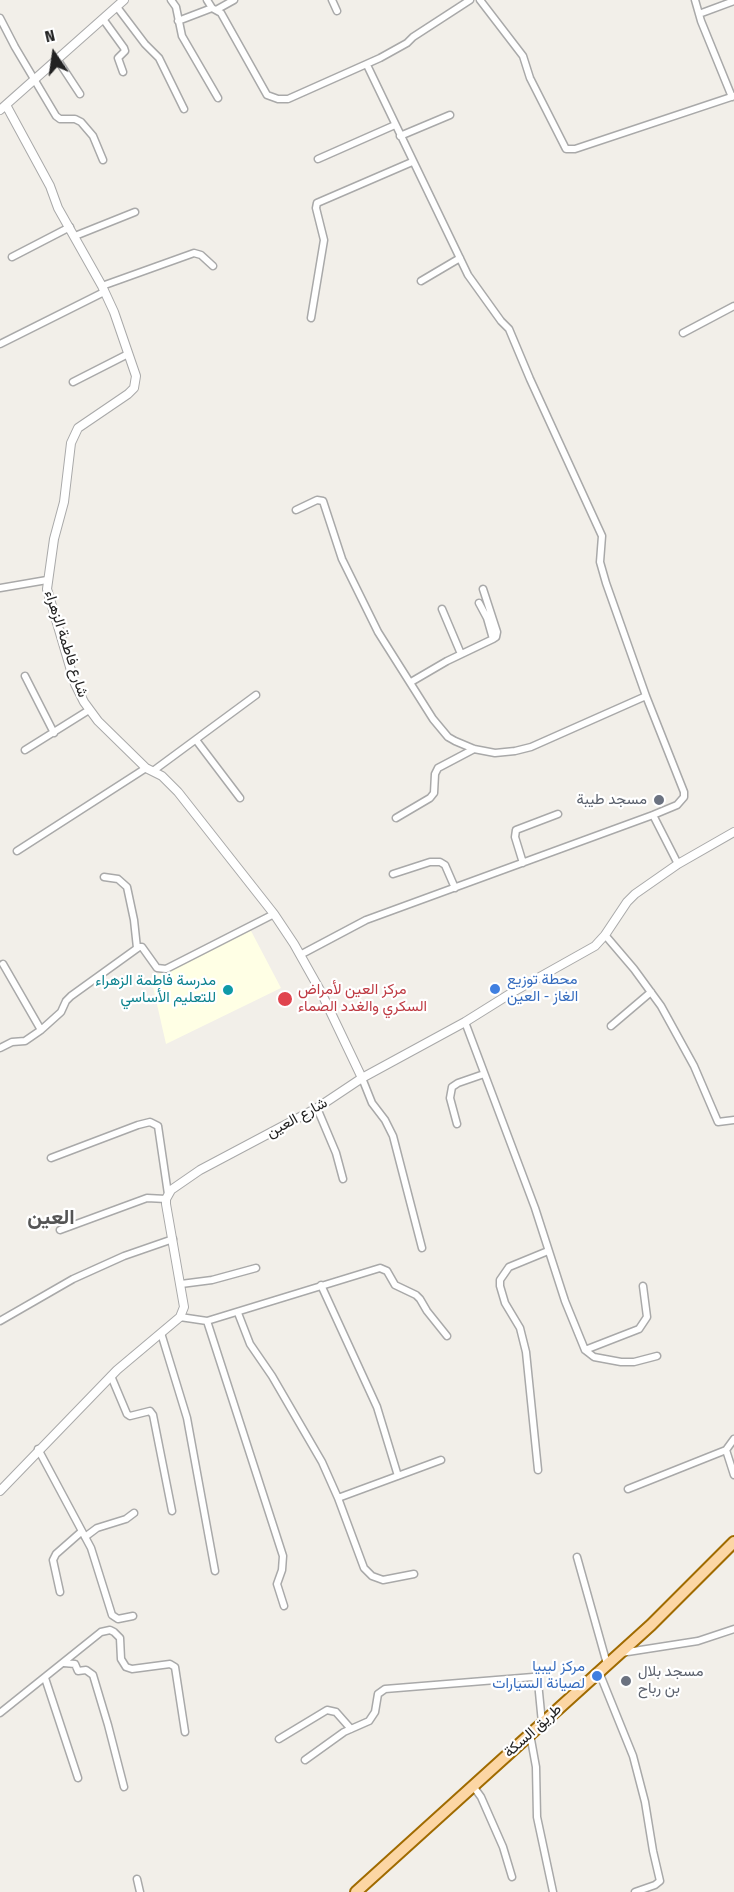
<!DOCTYPE html>
<meta charset="utf-8">
<style>
body{margin:0}
#map{position:relative;width:734px;height:1892px;overflow:hidden;background:#f2efe9;font-family:"Fira Sans Condensed",sans-serif}
canvas{display:block}
.north{position:absolute;left:24px;top:24px;width:60px;height:60px;-webkit-text-stroke:4px #fff;paint-order:stroke;rotate:347deg;font-size:16px;font-weight:700;line-height:24px;text-align:center;color:#222}
.north::after{content:'';display:block;margin:auto;width:21px;height:27px;background:#222;clip-path:polygon(50% 0,100% 100%,50% 72%,0 100%)}
</style>
<div id="map">
<canvas width="734" height="1892"></canvas>
<div class="north">N</div>
</div>
<script>
const context = document.querySelector('canvas').getContext('2d');
context.lineJoin = 'round';
function fillPath(path, color) {
  context.fillStyle = color;
  context.fill(path, 'evenodd');
}
function poly(rows) {
  const path = new Path2D();
  for (const r of rows) {
    path.moveTo(r[0], r[1]);
    for (let i = 2; i < r.length; i += 2) path.lineTo(r[i], r[i + 1]);
  }
  return path;
}
function trace(path, color, width, dash) {
  context.strokeStyle = color;
  context.lineWidth = width;
  context.lineCap = dash ? 'butt' : 'round';
  context.setLineDash(dash || []);
  context.stroke(path);
}
function write(font, color, halo, rows, align = 'center') {
  context.font = font + ' "Fira Sans Condensed",Vazirmatn,sans-serif';
  context.lineWidth = 4.5;
  context.setLineDash([]);
  context.textBaseline = 'middle';
  context.strokeStyle = halo;
  context.fillStyle = color;
  for (const [text, x, y, turn = 0] of rows) {
    context.save();
    context.translate(x, y);
    context.rotate((+turn || 0) * Math.PI / 180);
    context.textAlign = isNaN(turn) ? turn : align;
    if (halo) context.strokeText(text, 0, 0);
    context.fillText(text, 0, 0);
    context.restore();
  }
}
fillPath(poly([
 [250,929,281,988,166,1044,151,978]
]), '#ffffe5');
const minor = poly([
 [171,0,176,7,182,36,218,98],
 [207,0,212,8,221,13,267,95,278,99,288,99,380,58,407,43,413,37,470,0],
 [332,0,337,11],
 [480,0,523,56,530,78,566,149,575,149,734,96],
 [695,0,701,21,732,97],
 [117,7,145,44,159,58,184,109],
 [216,10,234,0],
 [699,14,734,1],
 [0,18,15,47,56,116,60,119,75,119,81,122,93,136,103,160],
 [103,19,124,48,125,51,118,58,123,72],
 [178,21,212,8],
 [57,59,80,94],
 [400,136,450,115],
 [318,159,395,125],
 [75,236,135,212],
 [12,257,70,227],
 [421,281,460,258],
 [102,286,194,253,201,255,213,266],
 [311,318,324,240,316,208,317,203,412,162],
 [683,333,734,306],
 [0,344,104,292],
 [73,382,128,354],
 [296,510,317,500,323,501,342,559,378,632,433,719,448,737,455,741,474,749,495,753,515,751,531,747,646,696],
 [0,588,47,580],
 [483,589,497,632,496,637,493,639],
 [442,609,461,654],
 [25,676,54,733],
 [411,682,447,661,493,639,487,618,479,603],
 [196,740,240,798],
 [25,750,89,710],
 [153,771,256,695],
 [653,815,678,864],
 [396,818,430,798,434,793,435,774,438,768,474,749],
 [17,851,146,768],
 [523,863,515,837,516,830,558,814],
 [393,874,430,862,440,862,445,865,455,888],
 [104,877,118,879,127,887,134,920,137,948],
 [605,935,634,969,661,1006,694,1066,718,1122,734,1120],
 [300,955,366,920,653,815,677,805,684,797,684,792,646,696,606,583,600,562,602,536,530,379,509,329,501,321,468,275,367,65],
 [3,964,41,1030],
 [465,1022,535,1208,565,1301,585,1350,594,1357,621,1362,634,1362,657,1356],
 [611,1026,651,992],
 [0,1048,12,1042,25,1041,41,1030,61,1012,66,1001,71,996,139,947,142,947,157,968,166,969,274,914],
 [362,1078,372,1103,385,1120,393,1136,422,1248],
 [317,1108,336,1153,343,1179],
 [457,1124,450,1098,452,1087,458,1083,484,1074],
 [51,1158,138,1125,150,1122,158,1126,168,1194],
 [60,1230,147,1198,166,1199],
 [181,1284,212,1280,256,1268],
 [321,1285,377,1407,398,1476],
 [238,1313,250,1344,272,1376,322,1462,338,1498,364,1568,372,1576,383,1580,414,1574],
 [180,1317,207,1321,380,1268,387,1271,395,1285,416,1295,420,1299,427,1311,447,1336],
 [0,1321,73,1279,124,1256,173,1239],
 [207,1321,283,1556,282,1570,277,1584,284,1606],
 [161,1333,187,1418,215,1571],
 [585,1350,639,1329,647,1317,643,1286],
 [111,1376,127,1414,130,1416,150,1411,153,1415,172,1511],
 [734,1439,726,1450,734,1475],
 [38,1449,91,1548,112,1615,118,1619,133,1616],
 [538,1470,526,1352,520,1328,505,1303,500,1286,500,1280,509,1267,548,1251],
 [628,1489,726,1450],
 [338,1498,441,1460],
 [85,1537,97,1528,126,1519,134,1513],
 [577,1557,607,1664],
 [60,1592,53,1560,56,1554,81,1532],
 [621,1653,698,1641,734,1629],
 [64,1663,75,1664,78,1671,86,1670,93,1675,108,1725,124,1787],
 [599,1672,633,1756,645,1802,653,1851,660,1881,655,1885,635,1892],
 [45,1678,78,1778],
 [0,1713,101,1632,110,1630,114,1632,120,1638,121,1659,126,1667,132,1669,170,1664,175,1667,185,1732],
 [530,1734,536,1767,537,1817,553,1892],
 [279,1739,327,1710,336,1712,351,1729],
 [305,1760,344,1732,369,1721,375,1712,378,1694,385,1689,533,1677,538,1682,542,1723],
 [473,1786,481,1797,503,1847,512,1877],
 [137,1879,140,1892]
]);
const tertiary = poly([
 [6,105,50,186,58,208,102,286,114,312,136,376,134,388,128,394,78,428,71,443,64,502,54,539,47,589,75,684,84,702,98,721,146,768,162,776,178,792,274,914,294,944,321,992,362,1078],
 [0,110,124,0],
 [0,1491,117,1370,180,1317,184,1307,166,1204,166,1199,171,1190,200,1170,317,1108,362,1078,465,1022,513,992,595,946,605,935,627,902,635,894,678,864,734,832]
]);
const primary = poly([
 [356,1892,651,1625,734,1542]
]);
trace(minor, '#a9a9a9', 9);
trace(tertiary, '#a9a9a9', 10);
trace(primary, '#a06b00', 14);
trace(minor, '#fff', 6);
trace(tertiary, '#fff', 8);
trace(primary, '#fcd6a4', 10);
for (const [x, y, r, color] of [
 [659,800,6,"#6b7280"],
 [495,989,6,"#3f7fe0"],
 [228,990,6,"#0f9aa8"],
 [285,999,8,"#e0444e"],
 [597,1676,6,"#3f7fe0"],
 [626,1681,6,"#6b7280"]
]) {
  const dot = new Path2D();
  dot.arc(x, y, r, 0, 2 * Math.PI);
  context.fillStyle = color;
  context.fill(dot);
  trace(dot, '#fff', 2);
}
write('15px', '#222', '#fff', [
 ["شارع فاطمة الزهراء",66,644,72],
 ["شارع العين",297,1118,-29],
 ["طريق السكة",533,1731,-42]
]);
write('15px', '#5b616d', '#fff', [
 ["مسجد طيبة",647,800],
 ["مسجد بلال",638,1672,"left"],
 ["بن رباح",638,1689,"left"]
], 'right');
write('15px', '#366cbe', '#fff', [
 ["محطة توزيع",507,980],
 ["الغاز - العين",507,997],
 ["مركز ليبيا",585,1667,"right"],
 ["لصيانة السيارات",585,1684,"right"]
], 'left');
write('15px', '#0d838f', '#fff', [
 ["مدرسة فاطمة الزهراء",216,981],
 ["للتعليم الأساسي",216,998]
], 'right');
write('15px', '#be3a42', '#fff', [
 ["مركز العين لأمراض",298,990],
 ["السكري والغدد الصماء",298,1007]
], 'left');
write('bold 21px', '#555', '#fff', [
 ["العين",51,1218]
]);
</script>
